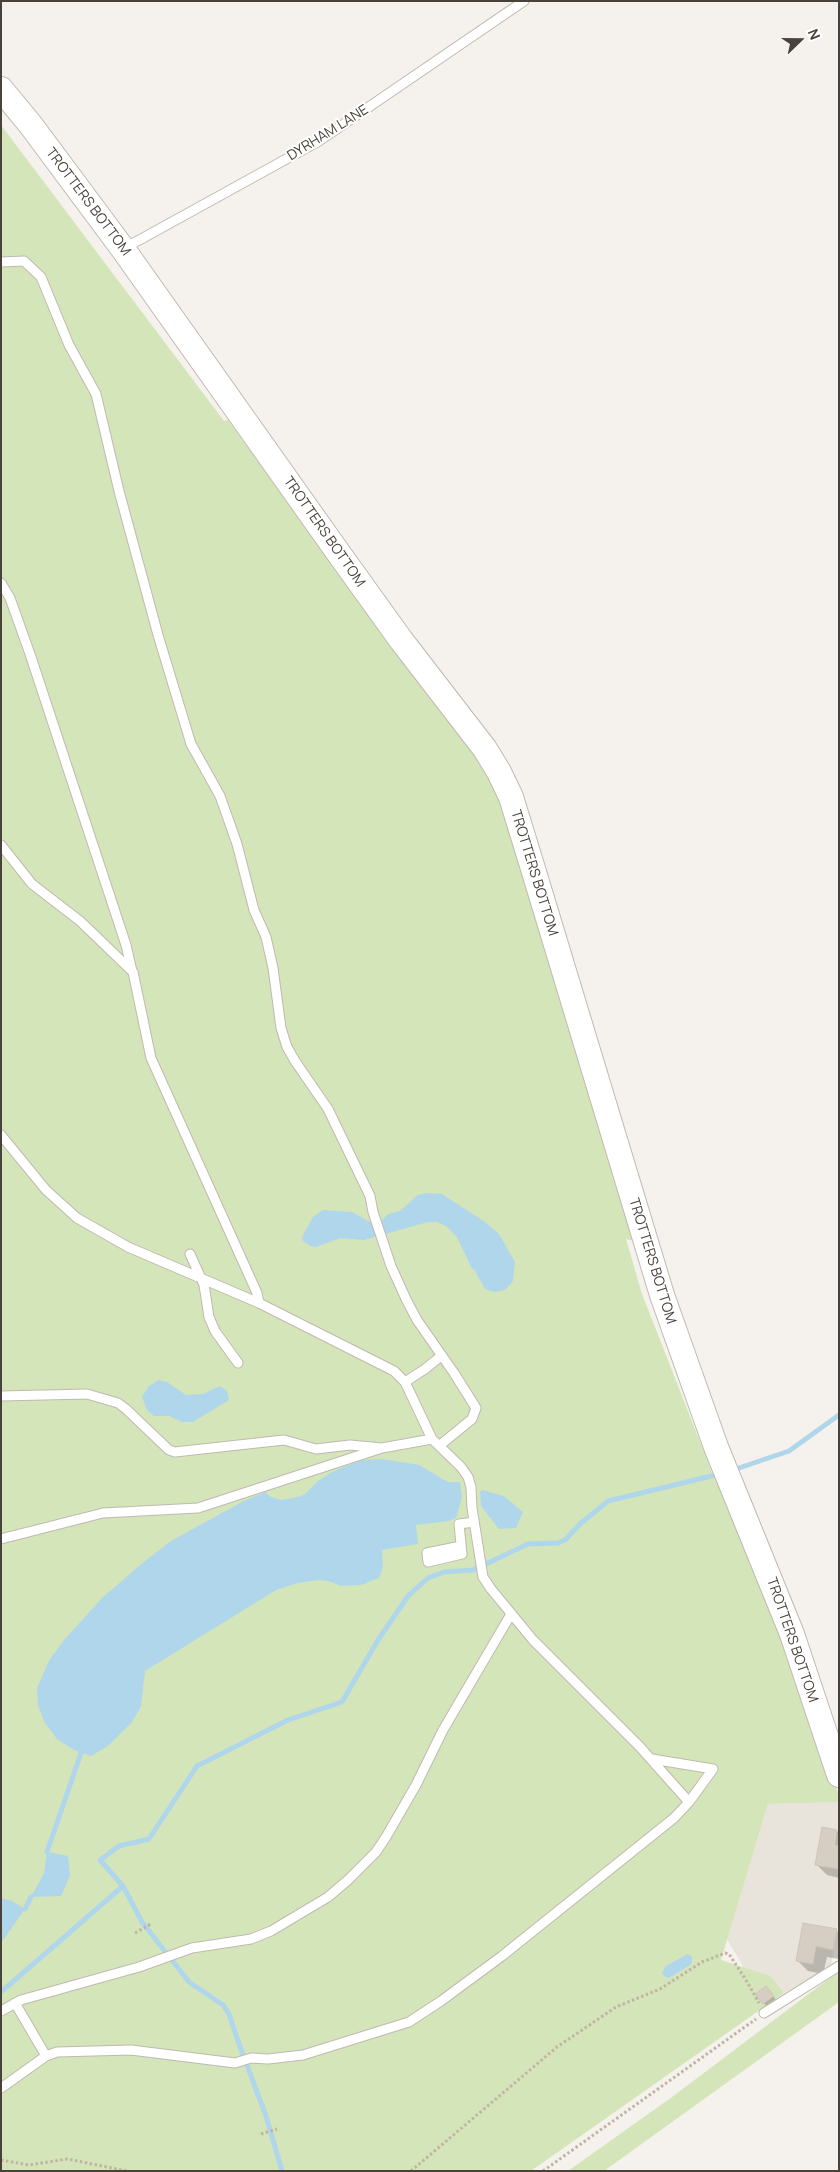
<!DOCTYPE html>
<style>
body{margin:0}
#map{position:relative;width:840px;height:2172px;overflow:hidden;background:#f5f2ed;font-family:Manrope,sans-serif}
canvas{display:block}
.frame{position:absolute;inset:0;border:2px solid #49423a;pointer-events:none}
.north{position:absolute;left:775px;top:15px;width:50px;height:50px;-webkit-text-stroke:4px #fff;paint-order:stroke;rotate:68deg;font-size:14px;font-weight:700;line-height:20px;text-align:center;color:#49423a}
.north::after{content:'';display:block;margin:auto;width:18px;height:22px;background:#49423a;clip-path:polygon(50% 0,100% 100%,50% 72%,0 100%)}
</style>
<div id="map">
<canvas width="840" height="2172"></canvas>
<div class="frame"></div>
<div class="north">N</div>
</div>
<script>
const context = document.querySelector('canvas').getContext('2d');
context.lineJoin = 'round';
function fillPath(path, color) {
  context.fillStyle = color;
  context.fill(path, 'evenodd');
}
function poly(rows) {
  const path = new Path2D();
  for (const r of rows) {
    path.moveTo(r[0], r[1]);
    for (let i = 2; i < r.length; i += 2) path.lineTo(r[i], r[i + 1]);
  }
  return path;
}
function trace(path, color, width, dash) {
  context.strokeStyle = color;
  context.lineWidth = width;
  context.lineCap = dash ? 'butt' : 'round';
  context.setLineDash(dash || []);
  context.stroke(path);
}
function write(font, color, halo, rows, align = 'center') {
  context.font = font + ' Manrope,sans-serif';
  context.lineWidth = 4;
  context.setLineDash([]);
  context.textBaseline = 'middle';
  context.strokeStyle = halo;
  context.fillStyle = color;
  for (const [text, x, y, turn = 0] of rows) {
    context.save();
    context.translate(x, y);
    context.rotate((+turn || 0) * Math.PI / 180);
    context.textAlign = isNaN(turn) ? turn : align;
    if (halo) context.strokeText(text, 0, 0);
    context.fillText(text, 0, 0);
    context.restore();
  }
}
fillPath(poly([
 [839,1802,839,1917,831,1966,784,1993,769,1976,744,1968,727,1939,768,1804]
]), '#e8e3db');
fillPath(poly([
 [1,125,224,421,228,420,328,558,494,779,635,1241,626,1239,642,1294,713,1475,720,1474,839,1795,839,1802,768,1804,721,1960,770,1976,784,1993,531,2171,1,2171],
 [839,1971,839,2002,604,2171,568,2171,672,2097]
]), '#d4e5ba');
fillPath(poly([
 [426,1193,442,1194,485,1222,499,1234,515,1262,513,1281,505,1290,494,1292,485,1289,474,1269,472,1269,457,1237,446,1226,437,1222,428,1222,364,1240,341,1238,316,1247,310,1246,302,1240,302,1237,313,1217,323,1210,352,1212,372,1223,381,1221,388,1214,400,1211,418,1195],
 [159,1380,167,1382,186,1395,203,1394,220,1386,227,1391,229,1400,193,1422,182,1422,169,1416,154,1416,147,1410,142,1397,149,1386],
 [383,1459,419,1465,448,1482,460,1482,462,1497,456,1518,449,1521,416,1525,418,1544,382,1550,383,1567,379,1578,361,1585,341,1586,328,1581,318,1580,298,1583,276,1590,145,1671,141,1706,132,1722,108,1746,91,1756,74,1750,57,1739,45,1723,38,1706,37,1688,44,1672,50,1659,65,1639,102,1598,145,1561,171,1541,242,1502,265,1492,271,1497,281,1500,298,1497,305,1494,318,1481,334,1471,362,1460],
 [482,1490,504,1496,523,1512,516,1528,499,1529,481,1506,480,1492],
 [47,1852,68,1856,70,1876,61,1896,31,1897,44,1873],
 [1,1898,12,1901,25,1909,1,1943],
 [688,1954,692,1957,692,1962,690,1965,669,1978,664,1976,662,1973,666,1966]
]), '#b0d6eb');
fillPath(poly([
 [837,1831,839,1833,839,1878,827,1875,816,1864],
 [836,1930,839,1933,839,1959,827,1957,823,1974,808,1971,797,1960],
 [769,1990,776,2000,767,2007,757,1994]
]), '#0003');
trace(poly([
 [733,1470,789,1451,839,1415],
 [47,1852,81,1753],
 [25,1909,31,1897],
 [1,1992,123,1886],
 [282,2171,266,2116,239,2044,229,2014,223,2005,189,1982,142,1922,123,1886,100,1860,119,1846,149,1839,197,1766,288,1720,342,1702,378,1640,408,1596,428,1578,444,1572,473,1570,528,1544,558,1543,565,1540,580,1524,608,1501,720,1474]
]), '#b0d6eb', 5);
const building = poly([
 [822,1827,837,1830,835,1845,839,1846,839,1869,815,1865,822,1827],
 [803,1923,837,1929,833,1950,816,1946,813,1964,796,1961,803,1923],
 [766,1986,774,1996,763,2004,755,1994,766,1986]
]);
fillPath(building, '#d6cdc3');
trace(building, '#d0c5b7', 1);
const service = poly([
 [123,249,319,141,524,1],
 [1,262,24,261,41,277,69,345,96,394,119,491,158,635,191,744,220,796,237,844,254,910,266,937,273,968,281,1028,287,1047,295,1061,328,1109,370,1196,373,1212,391,1266,406,1299,417,1320,454,1373,476,1408,472,1419,439,1446],
 [1,583,10,598,30,654,126,945,132,971],
 [1,845,32,884,80,921,133,972,151,1058,257,1293,259,1303],
 [1,1135,46,1190,77,1218,128,1247,259,1303,394,1371,405,1382,432,1439,461,1467,468,1477,471,1487,472,1508,483,1577,491,1589,533,1640,640,1747,689,1802],
 [190,1254,204,1285,209,1317,215,1331,238,1363],
 [405,1382,425,1369,441,1356],
 [1,1396,87,1394,118,1403,126,1409,169,1450,175,1452,284,1440,316,1449,350,1445,382,1448,432,1439],
 [1,1539,103,1513,198,1508,382,1448],
 [461,1546,427,1553,428,1562,462,1554,459,1524,474,1522],
 [15,2003,46,2056],
 [1,2011,21,2000,139,1967,192,1948,251,1939,271,1931,328,1897,348,1880,376,1852,386,1837,416,1785,443,1730,511,1614],
 [764,2013,839,1966],
 [1,2088,46,2056,57,2052,131,2050,235,2063,251,2058,268,2059,303,2055,409,2022,441,2001,502,1956,674,1818,689,1802,713,1769,652,1759]
]);
const tertiary = poly([
 [1,89,30,124,123,249,337,551,401,640,485,749,499,772,511,797,534,872,662,1295,716,1447,792,1634,839,1775]
]);
trace(service, '#c0b9b0', 11);
trace(tertiary, '#c0b9b0', 26);
trace(poly([
 [135,1933,151,1924],
 [261,2134,277,2129],
 [1,2160,29,2165,67,2159,127,2171],
 [411,2171,557,2047,616,2007,660,1989,702,1962,725,1953,729,1954,746,1980,759,2003],
 [543,2171,756,2019]
]), '#c0b4a2', 3, [2.5, 2.5]);
trace(service, '#fff', 9);
trace(tertiary, '#fff', 24);
write('14px', '#49423a', '#fff', [
 ["DYRHAM LANE",328,133,-32],
 ["TROTTERS BOTTOM",88,202,53],
 ["TROTTERS BOTTOM",324,532,55],
 ["TROTTERS BOTTOM",534,873,73],
 ["TROTTERS BOTTOM",652,1261,73],
 ["TROTTERS BOTTOM",792,1640,71]
]);
</script>
